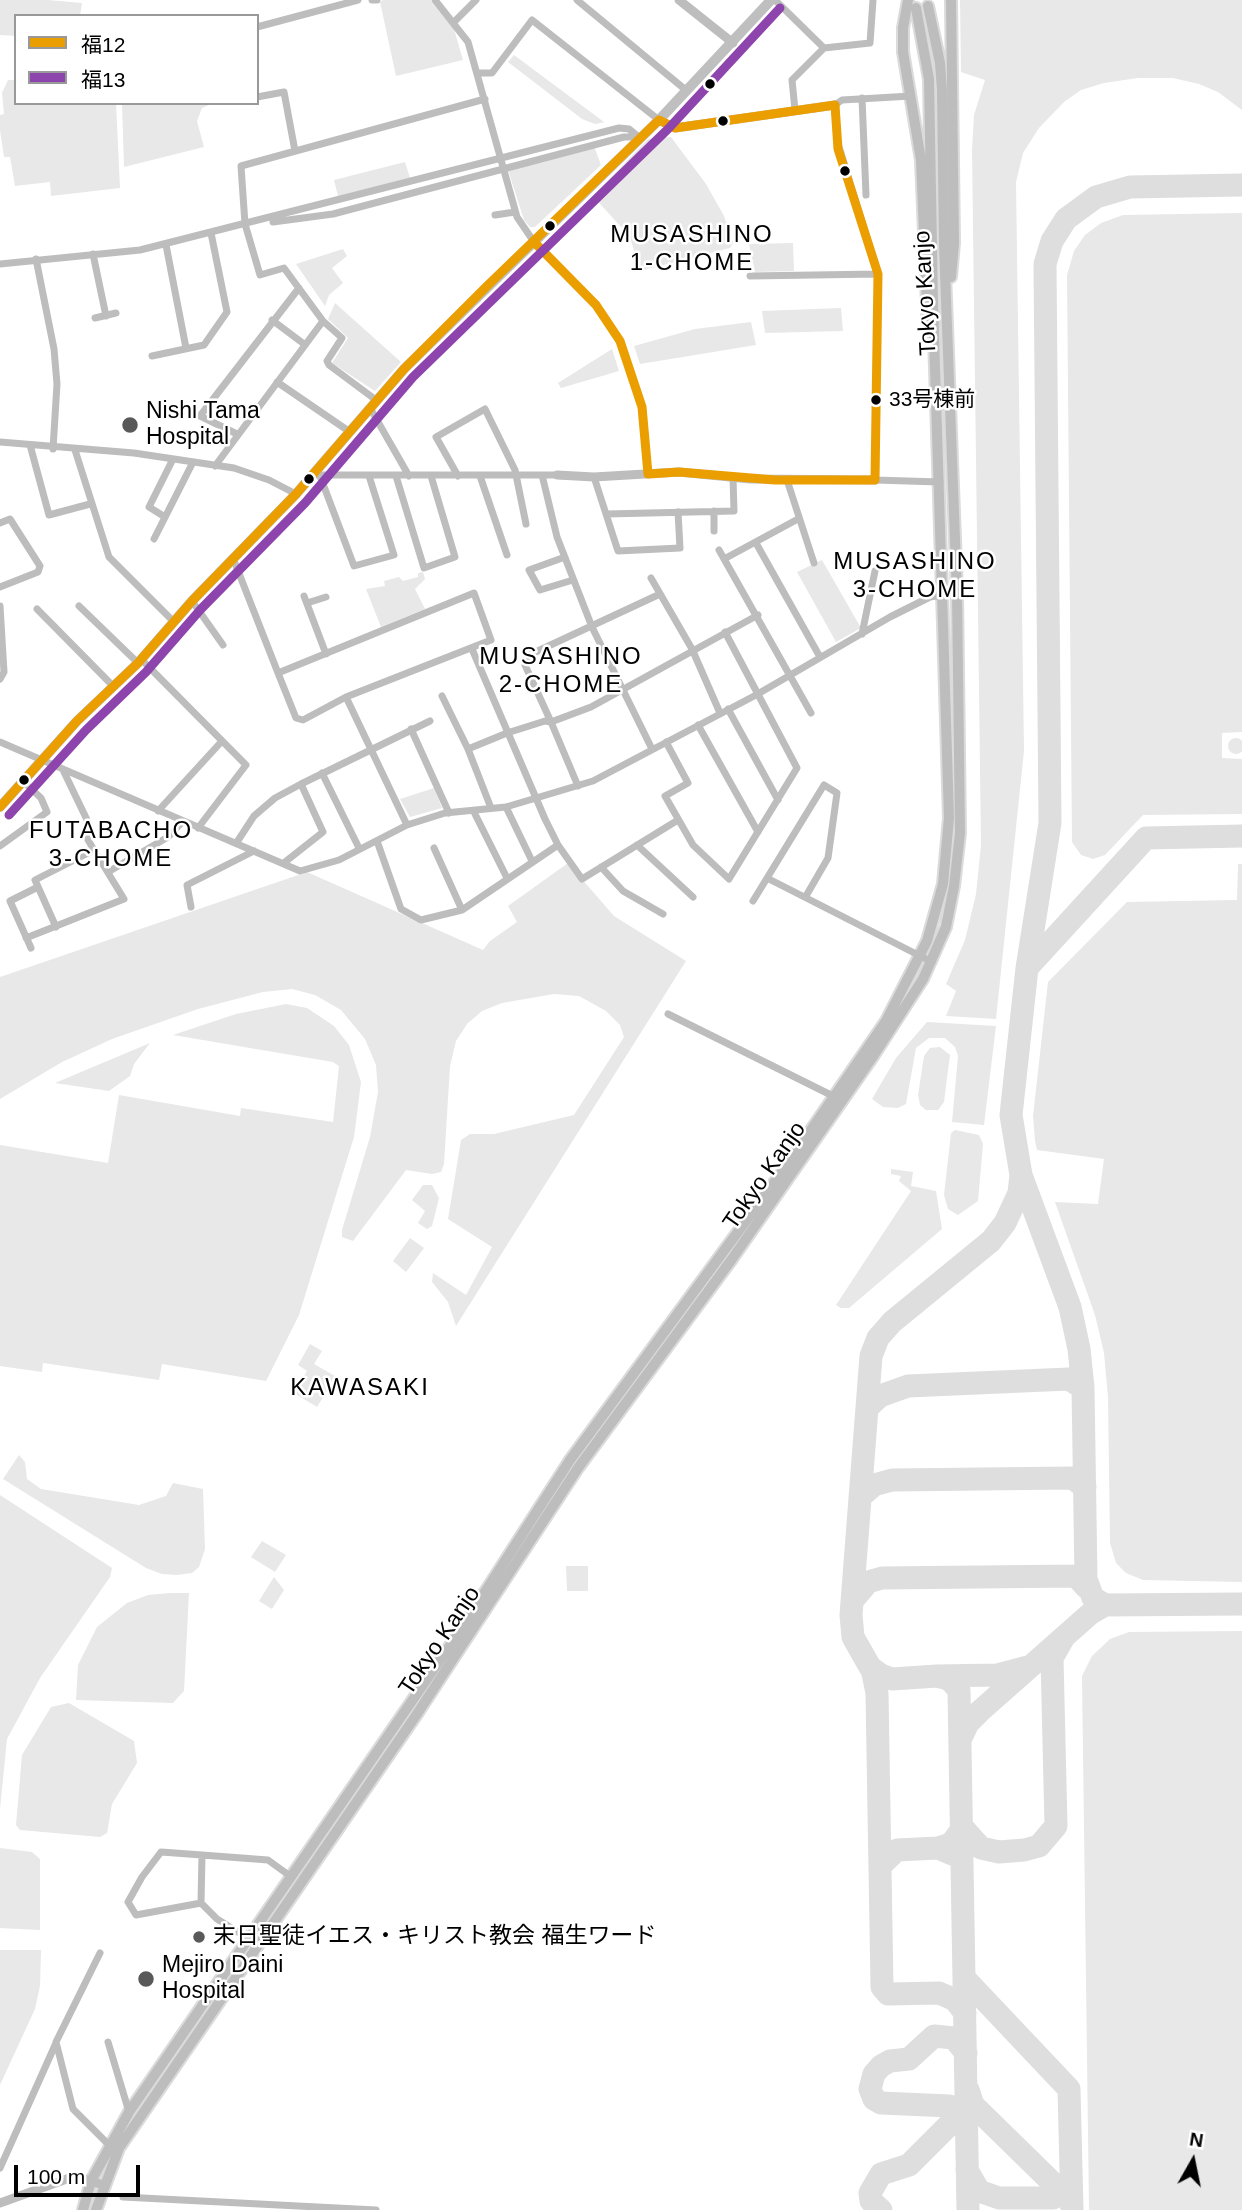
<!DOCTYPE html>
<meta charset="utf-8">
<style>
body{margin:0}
#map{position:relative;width:1242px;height:2210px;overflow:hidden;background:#fff;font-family:Helvetica,"Noto Sans JP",sans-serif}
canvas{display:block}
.legend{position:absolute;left:14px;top:14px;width:245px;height:91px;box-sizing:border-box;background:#fff;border:2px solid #999;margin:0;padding:9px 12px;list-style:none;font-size:21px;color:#000}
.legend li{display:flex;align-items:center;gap:14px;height:35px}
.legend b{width:35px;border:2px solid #999}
.north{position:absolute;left:1158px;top:2126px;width:70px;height:70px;-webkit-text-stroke:5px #fff;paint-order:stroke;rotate:9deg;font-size:19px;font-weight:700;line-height:28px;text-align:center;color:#000}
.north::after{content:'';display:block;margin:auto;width:24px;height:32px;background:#000;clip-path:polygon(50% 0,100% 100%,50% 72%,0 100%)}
.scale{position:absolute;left:14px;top:2165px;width:126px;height:32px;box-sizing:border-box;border:4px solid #000;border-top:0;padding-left:9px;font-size:21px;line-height:24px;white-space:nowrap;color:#000;-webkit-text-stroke:5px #fff;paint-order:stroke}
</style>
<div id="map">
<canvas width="1242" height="2210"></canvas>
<ul class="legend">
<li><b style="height:9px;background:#eb9e00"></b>福12</li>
<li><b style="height:9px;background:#8e44ad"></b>福13</li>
</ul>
<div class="north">N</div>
<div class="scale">100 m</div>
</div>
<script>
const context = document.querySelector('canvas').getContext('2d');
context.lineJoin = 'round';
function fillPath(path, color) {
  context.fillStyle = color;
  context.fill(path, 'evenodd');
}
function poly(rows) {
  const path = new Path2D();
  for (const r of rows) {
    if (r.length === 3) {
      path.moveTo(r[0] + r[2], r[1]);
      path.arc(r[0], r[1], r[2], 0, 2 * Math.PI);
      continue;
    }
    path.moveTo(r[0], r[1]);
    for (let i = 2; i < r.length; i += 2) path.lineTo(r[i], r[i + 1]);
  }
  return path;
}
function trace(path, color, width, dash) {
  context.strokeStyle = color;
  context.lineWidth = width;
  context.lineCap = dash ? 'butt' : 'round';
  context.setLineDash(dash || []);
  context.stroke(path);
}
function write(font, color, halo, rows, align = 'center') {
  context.font = font + ' Helvetica,"Noto Sans JP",sans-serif';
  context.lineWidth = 5;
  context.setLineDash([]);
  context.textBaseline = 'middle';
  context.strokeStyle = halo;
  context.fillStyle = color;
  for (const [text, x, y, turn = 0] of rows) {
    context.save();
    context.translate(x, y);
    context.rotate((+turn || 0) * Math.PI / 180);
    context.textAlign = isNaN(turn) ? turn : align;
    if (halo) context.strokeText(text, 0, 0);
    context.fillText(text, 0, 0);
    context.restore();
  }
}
fillPath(poly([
 [0,0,48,0,82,3,80,16,16,16,16,36,0,35],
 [383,0,430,0,454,29,463,60,396,76,380,2],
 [960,0,1242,0,1242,110,1218,92,1199,84,1173,78,1138,78,1104,83,1081,90,1064,102,1039,128,1023,153,1016,182,1024,751,996,1019,946,1016,956,991,946,984,965,940,976,894,981,845,972,150,974,115,985,80,961,72],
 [514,55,604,122,605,122,595,124,582,119,508,62],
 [8,80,16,80,16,103,116,103,120,188,51,196,50,182,15,186,10,157,4,157,0,130,0,115,4,114,2,93],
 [122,103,213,103,202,108,197,121,204,147,124,167],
 [671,137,706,184,724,216,733,243,730,248,640,271,630,237,593,196,648,139],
 [594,146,601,165,535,227,530,227,524,220,508,170],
 [405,162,410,178,338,196,334,180],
 [1242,213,1242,732,1222,733,1222,758,1242,759,1242,814,1143,815,1105,855,1093,859,1081,855,1072,842,1067,275,1074,251,1085,235,1101,223,1123,215],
 [793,243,794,271,755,272,749,244],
 [343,249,347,256,332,268,343,283,329,295,325,306,296,264],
 [335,303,401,362,375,391,332,363,348,338,328,319],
 [841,308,843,331,765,333,762,311],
 [751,322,756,345,640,364,634,346,695,329],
 [612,349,619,371,561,388,558,383],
 [822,560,861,628,836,642,797,572],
 [423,572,425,579,415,589,425,609,381,627,366,589,385,586,384,581,399,577,403,581,418,577,418,573],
 [1236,746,8],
 [434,788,442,808,410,817,400,799],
 [568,863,614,916,686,961,456,1326,448,1302,432,1282,433,1273,466,1295,492,1247,448,1219,461,1140,470,1134,494,1134,574,1115,624,1037,620,1025,606,1011,579,996,554,994,502,1003,482,1011,467,1024,456,1041,450,1066,444,1164,441,1172,432,1174,406,1170,353,1241,342,1237,342,1230,370,1137,378,1092,376,1065,365,1039,341,1010,315,995,292,989,263,992,198,1009,112,1039,62,1062,0,1099,0,977,307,872,483,950,490,941,517,922,508,906],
 [1238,864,1242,864,1242,1582,1143,1580,1126,1573,1116,1563,1110,1543,1108,1397,1104,1353,1095,1315,1055,1202,1098,1204,1104,1159,1037,1150,1035,1141,1033,1116,1048,982,1127,902,1237,900],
 [286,1004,307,1008,334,1026,349,1045,361,1082,354,1137,299,1315,266,1381,162,1364,159,1380,43,1363,42,1372,0,1366,0,1145,108,1163,119,1095,240,1116,241,1108,333,1122,339,1066,333,1062,173,1035,236,1014],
 [927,1022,996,1026,984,1125,952,1122,958,1056,955,1047,945,1038,929,1038,916,1048,906,1104,898,1108,883,1107,872,1099,896,1058],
 [150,1043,134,1064,130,1076,109,1091,55,1083],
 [940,1047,950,1055,944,1102,938,1110,926,1110,920,1105,918,1095,924,1056,930,1048],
 [955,1130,979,1135,983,1144,978,1201,958,1215,948,1209,944,1195,951,1133],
 [891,1169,913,1172,911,1186,936,1191,942,1229,849,1308,841,1308,836,1305,911,1191,899,1181,901,1176,891,1174],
 [423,1185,432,1185,439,1198,432,1226,427,1229,418,1223,425,1211,412,1200],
 [410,1238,424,1248,406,1272,393,1261],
 [310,1344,322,1351,314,1364,335,1376,338,1384,334,1392,328,1389,317,1407,294,1393,307,1371,298,1365],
 [19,1455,25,1462,27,1479,41,1489,139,1505,166,1496,173,1483,203,1489,205,1549,199,1567,192,1573,177,1575,162,1574,146,1568,3,1479],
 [0,1495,112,1568,110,1577,40,1678,7,1739,0,1809],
 [262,1541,286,1555,275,1572,251,1557],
 [566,1566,588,1566,588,1591,567,1591],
 [274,1577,284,1590,272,1609,259,1601],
 [170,1593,189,1593,184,1691,173,1703,76,1700,78,1665,97,1627,127,1603,148,1595],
 [1242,1631,1242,2210,1089,2210,1082,1676,1092,1656,1110,1639,1129,1632],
 [69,1703,134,1741,137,1763,112,1804,107,1833,100,1837,20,1830,16,1825,22,1755,51,1707],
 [0,1848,32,1852,40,1859,40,1930,0,1928],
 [0,1950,41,1950,40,1986,35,2009,0,2085]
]), '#e8e8e8');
trace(poly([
 [1242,185,1130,187,1096,197,1066,219,1052,241,1045,264,1050,823,1027,968,1011,1115,1021,1175,1070,1307,1079,1349,1083,1388,1086,1579,1093,1598,1105,1605,1242,1604],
 [1027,968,1146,838,1242,836],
 [867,1408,880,1396,908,1386,1069,1379,1083,1388],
 [860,1497,874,1485,892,1480,1072,1478,1085,1487],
 [852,1601,868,1582,882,1578,1076,1576,1086,1587],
 [872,1669,877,1693,882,1987,888,1994,939,1993,955,2000,965,2013],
 [937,1676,997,1675,1027,1667],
 [961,1738,968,1723,979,1712,1091,1613,1105,1605],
 [938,1848,951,1844,963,1828,981,1848,999,1852,1024,1850,1039,1846,1056,1826,1052,1658,1064,1637],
 [880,1866,897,1850,938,1848,952,1854],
 [965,1979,1069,2089,1072,2210],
 [966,2053,954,2038,934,2036,909,2059,890,2061,881,2066,874,2074,870,2089,874,2099,881,2103,950,2106,967,2123],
 [968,2090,973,2105,1067,2197,1072,2206],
 [967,2170,979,2191,999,2198,1053,2198,1068,2185],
 [881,2210,871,2201,870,2193,881,2174,909,2165,959,2115,966,2102],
 [968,2210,959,1690,949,1679,937,1676,892,1679,881,1675,870,1667,853,1637,851,1615,871,1356,878,1338,892,1322,991,1241,1005,1223,1019,1193,1021,1175]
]), '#dedede', 23);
const trunk = poly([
 [908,0,903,28,903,52,921,160,928,329],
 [951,0,954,243,951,277],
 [83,2210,91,2181,129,2112,456,1637,570,1460,782,1172,886,1021,927,941,943,884,949,818,933,303,929,79,916,8],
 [96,2210,119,2148,417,1714,578,1468,732,1259,872,1058,923,979,946,927,954,886,960,833,957,593,944,246,942,90,940,63,928,6]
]);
trace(trunk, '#dbdbdb', 14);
trace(poly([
 [372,0,377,0],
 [435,0,468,42,517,217,534,242,596,305,620,341,642,407,648,474],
 [577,0,687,91],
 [775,0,824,48],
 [454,22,476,0],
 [257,27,358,0],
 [478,73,492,73,532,20,659,120],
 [911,96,842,100,835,105,837,140,878,274,875,480,940,482],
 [257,97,284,92,295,151],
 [862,98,866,195],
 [795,110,792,80,824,48,870,43,873,0],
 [495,215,515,212],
 [273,222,333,214,624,137,639,137],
 [166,245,186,348],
 [93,254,106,316],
 [36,259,54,349,57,384,53,449],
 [0,264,140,250,619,128,629,129,640,138],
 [750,276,878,274],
 [95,318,116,313],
 [272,320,304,344],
 [152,356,204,345,227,312,211,233],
 [277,382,350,432],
 [376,400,329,365,327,361,342,338,323,321,284,268,260,275,245,224,241,166,485,99],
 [370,408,409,476],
 [237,434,200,416,299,288],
 [0,442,134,453,234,468,269,480,296,494],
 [30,445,49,515,90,504],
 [75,450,109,557,174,622],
 [215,466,323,321],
 [312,475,557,475],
 [542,475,557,537,592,627,652,749],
 [320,476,354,566,394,555,369,476],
 [396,476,424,568,455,557,431,476],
 [458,476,436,437,485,409,515,470,526,524],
 [480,476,507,555],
 [594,477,618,551,680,548,678,512],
 [787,480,814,563],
 [714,511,714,531],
 [607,514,734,511,733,478],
 [165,517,149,507,172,461],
 [0,523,10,519,40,566,38,572,0,587],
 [154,539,192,464],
 [756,543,820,657],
 [719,550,811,713],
 [565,557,529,570,540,590,573,580],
 [233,558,278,673,296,718,303,720,346,697,491,640,474,593,278,673],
 [724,559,798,519],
 [651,578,692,649,720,713],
 [304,596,326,654],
 [192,601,223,645],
 [307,603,326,597],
 [0,606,4,672,0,679],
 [79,606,138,663],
 [37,609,114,687],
 [862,634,875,571],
 [472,649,545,819,558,845,582,879,678,820],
 [141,659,246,765,198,828],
 [442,696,468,749,491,808],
 [346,697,407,825],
 [728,709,778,800],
 [698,725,758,832],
 [411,729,449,813],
 [0,742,300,871,339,860,407,825,445,813,506,807,593,781,756,695,890,617,930,597,957,593],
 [666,742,688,783,665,796,693,845,729,879,797,768,725,632],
 [468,749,507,733,545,721,551,722,525,665,527,656,660,594],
 [322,773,359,848],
 [301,784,430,721],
 [578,786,551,722,591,707,758,615],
 [506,807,532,861],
 [158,811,222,741],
 [474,812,507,878],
 [377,841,401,909,421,920,462,910,558,845],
 [237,842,254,816,275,798,301,784,323,832,285,862],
 [637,845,693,897],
 [0,846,47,812,41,798,24,782],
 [434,848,462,910],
 [601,867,623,891,663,914],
 [108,872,168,837,183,821],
 [767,878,932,962],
 [753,901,824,785,837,793,828,858,806,896],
 [191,907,187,885,254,851],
 [56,927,35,880,94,850],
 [26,938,124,899,88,840,89,824,64,772],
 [31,948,10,901,36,888],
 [668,1014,833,1096],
 [202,1855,268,1860,290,1876],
 [201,1903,202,1855,161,1852,142,1877,128,1902,136,1915,201,1903,217,1919,249,1939],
 [100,1953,56,2042,73,2109,109,2145],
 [108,2042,129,2112],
 [0,2168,56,2043],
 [123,2197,376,2210]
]), '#bdbdbd', 7);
trace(poly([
 [679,0,733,43],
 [659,120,675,128,835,105],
 [557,475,594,477,679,472,750,479,875,480],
 [0,2203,75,2176,103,2185]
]), '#bdbdbd', 9);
trace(poly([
 [0,807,77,721,138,663,192,601,296,494,404,369,659,120,771,0]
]), '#bfbfbf', 10);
trace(trunk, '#bdbdbd', 10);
trace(poly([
 [0,807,77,721,138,663,192,601,296,494,404,369,485,288,659,120,675,128,835,105,838,149,878,274,875,480,775,480,679,472,648,474,642,407,620,341,596,305,534,242]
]), '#eb9e00', 9);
trace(poly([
 [9,815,86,730,146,672,201,609,305,503,413,377,668,129,780,8]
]), '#8e44ad', 9);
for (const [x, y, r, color] of [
 [710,84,6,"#000"],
 [723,121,6,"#000"],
 [845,171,6,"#000"],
 [550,226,6,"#000"],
 [876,400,6,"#000"],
 [130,425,9,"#595959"],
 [309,479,6,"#000"],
 [24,780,6,"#000"],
 [199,1937,7,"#595959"],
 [146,1979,9,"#595959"]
]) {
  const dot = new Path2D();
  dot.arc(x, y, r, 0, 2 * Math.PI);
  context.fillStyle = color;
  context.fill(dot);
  trace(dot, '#fff', 2.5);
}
write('21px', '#000', '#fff', [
 ["33号棟前",889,400]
], 'left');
write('23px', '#000', '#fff', [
 ["Tokyo Kanjo",926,293,-93],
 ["Tokyo Kanjo",765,1176,-55],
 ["Tokyo Kanjo",440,1641,-56]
]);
write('23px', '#000', '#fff', [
 ["Nishi Tama",146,412],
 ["Hospital",146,438],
 ["末日聖徒イエス・キリスト教会 福生ワード",213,1937],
 ["Mejiro Daini",162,1966],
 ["Hospital",162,1992]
], 'left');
context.letterSpacing = '2px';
write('24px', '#000', '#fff', [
 ["MUSASHINO",692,235],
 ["1-CHOME",692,263],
 ["MUSASHINO",915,562],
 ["3-CHOME",915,590],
 ["MUSASHINO",561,657],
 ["2-CHOME",561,685],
 ["FUTABACHO",111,831],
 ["3-CHOME",111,859],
 ["KAWASAKI",360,1388]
]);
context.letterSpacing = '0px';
</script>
